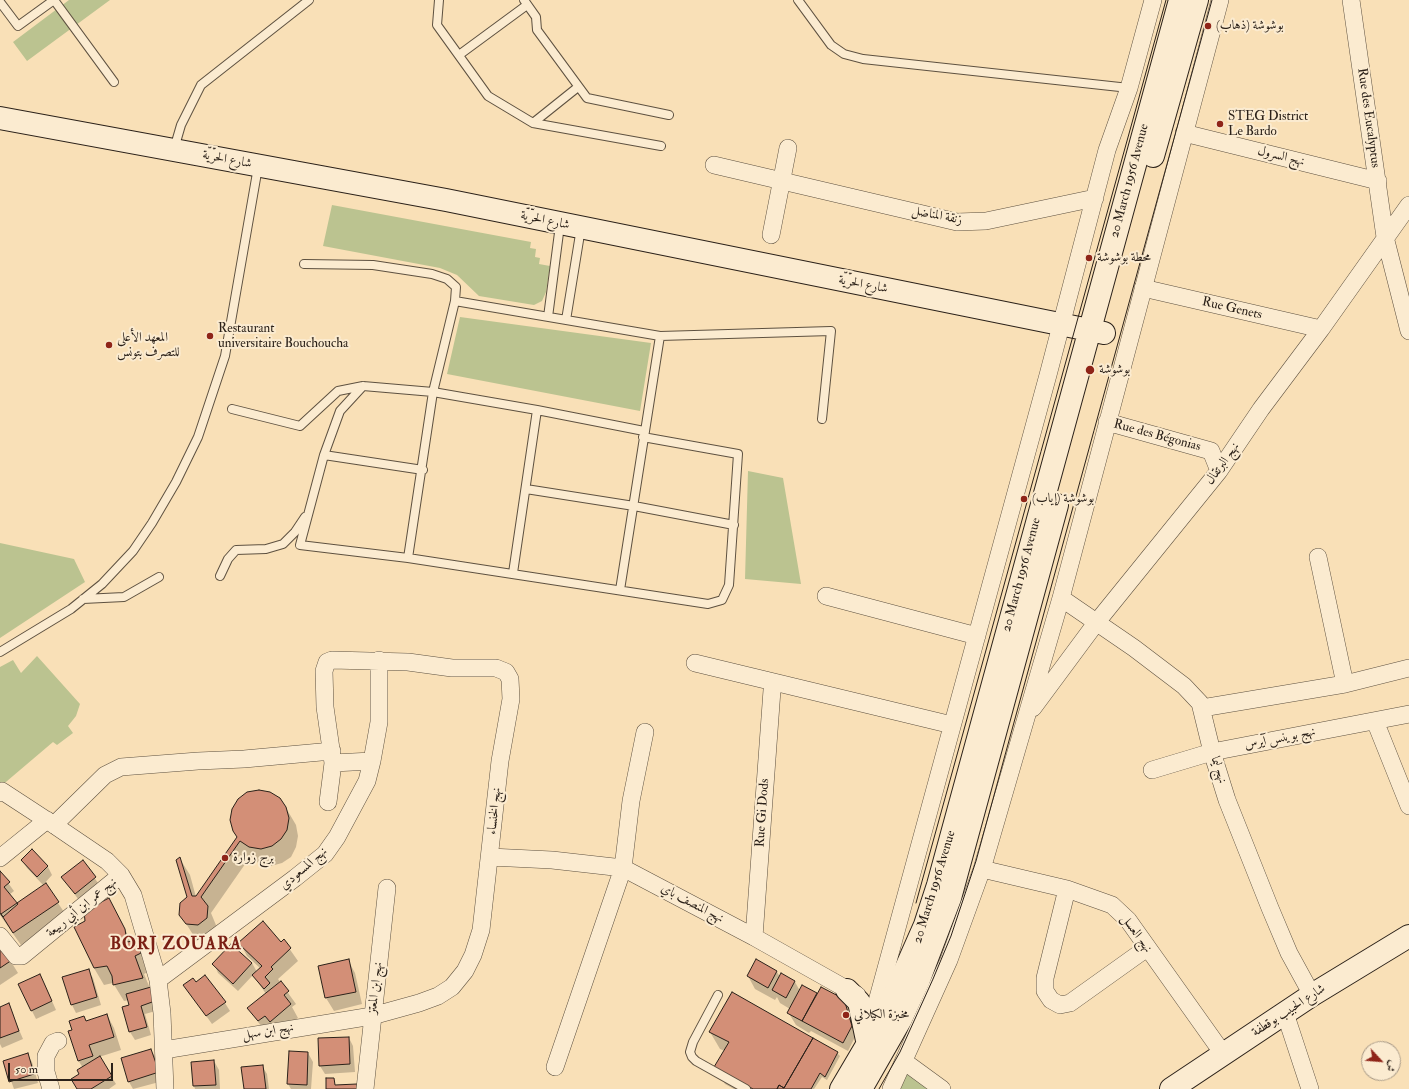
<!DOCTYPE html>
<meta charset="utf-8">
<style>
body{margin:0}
#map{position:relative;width:1409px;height:1089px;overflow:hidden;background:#f9e0b7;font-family:"IM FELL Double Pica",Amiri,serif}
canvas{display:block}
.north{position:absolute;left:1361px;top:1041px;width:40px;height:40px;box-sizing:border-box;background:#fbebd0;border:1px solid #a89a87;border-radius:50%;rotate:116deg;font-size:11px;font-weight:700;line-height:16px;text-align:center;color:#2b2119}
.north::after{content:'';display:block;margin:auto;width:14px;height:18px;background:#8f2418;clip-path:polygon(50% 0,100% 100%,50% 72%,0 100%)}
.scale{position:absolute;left:8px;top:1063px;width:105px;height:18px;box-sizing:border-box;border:2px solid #2b2119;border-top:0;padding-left:5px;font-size:12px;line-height:14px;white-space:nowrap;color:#2b2119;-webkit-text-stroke:3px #fbebd0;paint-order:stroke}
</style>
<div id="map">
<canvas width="1409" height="1089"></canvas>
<div class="north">ش</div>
<div class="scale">50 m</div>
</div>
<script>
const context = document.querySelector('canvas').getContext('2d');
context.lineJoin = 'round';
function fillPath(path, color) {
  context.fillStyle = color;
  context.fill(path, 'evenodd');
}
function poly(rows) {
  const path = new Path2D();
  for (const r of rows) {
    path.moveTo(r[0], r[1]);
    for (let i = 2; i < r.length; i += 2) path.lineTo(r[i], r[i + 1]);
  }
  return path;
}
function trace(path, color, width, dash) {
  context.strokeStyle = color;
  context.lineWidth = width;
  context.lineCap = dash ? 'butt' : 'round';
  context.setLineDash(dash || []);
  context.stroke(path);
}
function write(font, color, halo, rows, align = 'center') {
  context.font = font + ' "IM FELL Double Pica",Amiri,serif';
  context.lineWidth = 4;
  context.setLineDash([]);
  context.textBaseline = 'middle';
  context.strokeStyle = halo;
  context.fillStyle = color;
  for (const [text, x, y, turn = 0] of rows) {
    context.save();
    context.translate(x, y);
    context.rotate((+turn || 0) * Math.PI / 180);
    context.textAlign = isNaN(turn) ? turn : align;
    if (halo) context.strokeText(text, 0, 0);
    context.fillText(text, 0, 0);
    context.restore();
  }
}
fillPath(poly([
 [69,0,110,0,27,61,13,42],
 [332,205,531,242,530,248,536,249,535,257,540,258,539,264,550,266,546,292,542,301,534,305,479,296,457,275,440,268,323,246],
 [460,317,651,343,640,411,447,374],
 [748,471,783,478,801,584,745,579],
 [0,543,74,559,85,582,0,638],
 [37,656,80,704,76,716,68,726,73,733,57,745,53,742,0,787,0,667,13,660,21,673],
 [906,1072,940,1089,897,1089]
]), '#bbc390');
fillPath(poly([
 [286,808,296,825,298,836,296,847,291,857,282,863,271,866,260,864,250,857,211,913,218,930,197,941,180,914,189,897,180,859,190,875,196,897,238,838],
 [32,850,48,867,52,875,43,885,27,868,22,860],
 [83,861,100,886,80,902,63,877],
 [0,872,14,891,9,895,17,904,46,885,66,915,21,945,0,915],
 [118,917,132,942,139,941,151,970,144,974,159,1010,145,1014,151,1035,135,1040,130,1032,131,1006,129,1000,124,1001,113,983,104,985,94,968],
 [284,941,298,961,278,979,296,1004,292,1007,298,1018,278,1034,266,1033,248,1008,266,994,253,975,238,991,218,973,214,964,252,963,257,972,261,969,247,956,240,943,281,943],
 [0,944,18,973,0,985],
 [348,960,355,973,362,1004,334,1011,326,998,319,966],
 [756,961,777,972,780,977,781,974,795,982,800,991,803,986,817,994,843,1000,848,1009,856,1035,848,1051,811,1031,809,1033,796,1025,788,1012,790,1009,780,1003,777,997,775,1000,755,989,748,976],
 [88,970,93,978,101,1005,76,1013,72,1005,63,978],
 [44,983,56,1010,36,1019,32,1011],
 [195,984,225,1003,230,1011,212,1024,184,985],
 [8,1004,23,1039,2,1048,0,1044,0,1008],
 [107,1015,114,1028,121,1050,99,1057,116,1084,109,1089,78,1089,83,1068,78,1060,86,1022],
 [710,1032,837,1053,840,1056,827,1080,822,1077,814,1089,734,1089,725,1084,715,1067,725,1051,720,1049],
 [349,1038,353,1046,355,1072,325,1074,320,1066,319,1039],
 [151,1050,156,1058,163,1081,133,1089,129,1082],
 [308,1053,313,1062,311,1089,291,1089,288,1084],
 [27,1054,32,1062,38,1083,14,1089,4,1061],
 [214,1061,219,1070,220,1089,195,1089,194,1086],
 [262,1066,267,1074,269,1089,245,1089]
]), '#0003');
const building = poly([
 [259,790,270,792,280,798,286,807,289,818,287,830,281,839,272,846,261,849,249,847,240,841,201,897,208,906,207,918,198,925,186,924,179,915,180,903,187,897,176,860,180,857,192,896,196,896,237,837,233,831,230,820,232,809,238,799,247,792,259,790],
 [32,849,48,866,37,877,21,860,32,849],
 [83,860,96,877,75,894,61,877,83,860],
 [0,871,10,882,4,887,18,904,3,917,0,913,0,871],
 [46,883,59,902,13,933,1,914,46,883],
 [109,898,125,929,127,942,139,940,141,953,135,956,143,978,113,985,112,976,107,966,94,968,74,927,85,921,84,911,109,898],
 [263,921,281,942,284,939,291,948,271,967,273,969,265,977,270,983,264,989,252,975,262,966,238,943,263,921],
 [0,942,12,960,0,968,0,942],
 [231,944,252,963,233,984,212,964,231,944],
 [349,959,356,992,325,998,318,966,349,959],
 [756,959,777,971,768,988,747,976,756,959],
 [89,969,97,997,71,1005,62,977,89,969],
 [781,973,795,981,786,998,772,990,781,973],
 [40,974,52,1001,31,1011,18,984,40,974],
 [205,975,226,1002,206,1016,183,985,193,978,196,982,205,975],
 [281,981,289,991,284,995,291,1004,270,1022,265,1016,258,1021,247,1008,281,981],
 [802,985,817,993,802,1021,787,1013,802,985],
 [151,987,155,1001,141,1006,147,1027,129,1032,122,1007,129,1005,126,994,151,987],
 [821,987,844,999,852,1026,843,1043,802,1021,821,987],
 [732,992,813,1038,784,1088,779,1085,777,1089,753,1089,714,1067,729,1042,709,1032,732,992],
 [9,1003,19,1031,0,1038,0,1007,9,1003],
 [107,1014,114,1037,89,1045,93,1056,78,1061,68,1031,72,1030,69,1021,84,1016,86,1021,107,1014],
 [349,1037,350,1064,319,1066,318,1038,349,1037],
 [813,1038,838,1052,825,1077,820,1073,811,1089,777,1089,779,1085,784,1088,813,1038],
 [151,1049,159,1072,128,1082,121,1058,151,1049],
 [289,1051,308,1052,307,1085,287,1084,289,1051],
 [28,1053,34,1074,9,1082,3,1061,28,1053],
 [100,1056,112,1076,91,1089,77,1089,71,1079,79,1074,77,1070,100,1056],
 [214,1060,216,1085,193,1086,191,1062,214,1060],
 [263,1065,266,1089,244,1089,241,1067,263,1065],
 [326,1078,334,1078,335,1085,357,1084,357,1089,326,1089,326,1078]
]);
fillPath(building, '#d38f77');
trace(building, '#2b2119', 1);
const lane = poly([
 [439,0,437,25,488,96,533,123,661,146],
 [524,0,536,17,537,30,587,98,669,115],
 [798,0,831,45,844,54,863,59,1129,88],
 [0,2,18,26,54,0,114,82],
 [459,55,527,5],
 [533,123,578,87],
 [174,149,181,125,201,85,309,0],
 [304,264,373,265,432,274,447,279,456,287,455,301,660,336,831,331,822,419],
 [548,317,560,225],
 [566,320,581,228],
 [363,386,340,411,324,455,300,545,408,558,708,604,722,600,729,585,738,454,643,437],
 [232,409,300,426,338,391,363,386,433,392,537,410,644,431],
 [324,455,423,470],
 [526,489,634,506,734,525],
 [408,558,433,392,455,301],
 [513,573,537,410],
 [220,576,228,559,236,550,266,549,283,544,295,532,305,517],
 [620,590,660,336],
 [83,599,124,597,159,577],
 [0,652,71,609,102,584,133,551,152,523,176,482,198,437,225,356,258,167],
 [718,995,693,1042,690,1052,692,1057,696,1061,746,1089]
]);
const street = poly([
 [1351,0,1385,237,1409,331],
 [1184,133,1378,181],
 [714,165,957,222,986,221,1095,198],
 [771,235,788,148],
 [1143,288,1321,329],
 [1107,422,1211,451,1219,471],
 [1318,557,1345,684],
 [826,596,977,636],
 [1061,598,1134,648,1184,686,1200,703,1212,752,1227,800,1270,908,1289,953,1312,995],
 [695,663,952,725],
 [1033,708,1096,623,1219,471,1261,409,1321,329,1409,205],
 [1202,708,1345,684,1409,668],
 [1375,721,1409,806],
 [333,763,372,761],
 [1152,770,1212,752,1409,714],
 [0,793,2,791,54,825,107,861,121,875,133,895,158,980,162,1013,165,1089],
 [54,825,105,775,121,767,198,761,244,759,332,751],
 [490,857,552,860,623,868,754,937,857,995],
 [0,858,47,820],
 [982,869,1067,889,1112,905,1128,920,1224,1055],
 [1067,889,1045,978,1045,991,1051,1000,1060,1005,1070,1003,1147,948],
 [0,936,16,956,22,956,121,875],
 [754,937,772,690],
 [158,980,295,878,325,854,337,837,367,781,372,761,379,722,379,660],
 [876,1005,1048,375,1107,150,1129,88,1153,0],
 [1285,1013,1310,1089],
 [164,1050,372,1016,419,1003,438,996,452,987,465,971,473,955,481,930,500,761,511,699,510,679,506,672,496,668,452,668,408,662,332,660,327,662,324,671,325,707,333,763,328,802],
 [905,1062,942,1089],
 [555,1067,623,868,631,801,645,732],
 [51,1089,46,1072,46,1056,53,1043,58,1041],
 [365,1089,387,888],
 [891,1089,949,960,982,869,1061,598,1220,0]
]);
const secondary = poly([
 [0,118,446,200,1104,333],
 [1153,156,1197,0],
 [847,990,859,1002,868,1045],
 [841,1089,887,1011,925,925,938,885,1180,0],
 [861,1089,901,1019,918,982,950,898,1057,505],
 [1171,1089,1312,995,1409,936]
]);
trace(lane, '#5e5140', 10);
trace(street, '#5e5140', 18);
trace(secondary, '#2b2119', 24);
trace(lane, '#fbebd0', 8);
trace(street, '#fbebd0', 17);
trace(secondary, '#fbebd0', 22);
trace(poly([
 [916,903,1166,0],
 [879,1089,900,1052,933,979,951,936,976,861,1212,0]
]), '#2b2119', 1);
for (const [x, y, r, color] of [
 [1208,26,4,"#8f2418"],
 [1220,124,4,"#8f2418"],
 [1089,258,4,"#8f2418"],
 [210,336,4,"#8f2418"],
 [109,345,4,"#8f2418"],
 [1090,370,5,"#8f2418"],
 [1024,499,4,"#8f2418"],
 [225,858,4,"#8f2418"],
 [846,1015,4,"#8f2418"]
]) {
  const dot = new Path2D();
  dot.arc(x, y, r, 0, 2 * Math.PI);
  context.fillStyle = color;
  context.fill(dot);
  trace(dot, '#fbebd0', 1.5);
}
write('13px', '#2b2119', '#fbebd0', [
 ["بوشوشة (ذهاب)",1216,26],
 ["STEG District",1228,117],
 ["Le Bardo",1228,132],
 ["محطة بوشوشة",1097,258],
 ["Restaurant",218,329],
 ["universitaire Bouchoucha",218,344],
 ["المعهد الأعلى",117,338],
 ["للتصرف بتونس",117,353],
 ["بوشوشة",1099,370],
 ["بوشوشة (إياب)",1032,499],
 ["برج زوارة",233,858],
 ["مخبزة الكيلاني",854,1015]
], 'left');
write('13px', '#2b2119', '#fbebd0', [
 ["Rue des Eucalyptus",1368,118,82],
 ["نهج السرول",1281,157,14],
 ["شارع الحرّيّة",227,160,11],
 ["20 March 1956 Avenue",1130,181,-75],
 ["زنقة المناضل",937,216,11],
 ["شارع الحرّيّة",545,221,12],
 ["شارع الحرّيّة",863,285,11],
 ["Rue Genets",1232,309,13],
 ["Rue des Bégonias",1157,436,15],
 ["نهج البرتقال",1223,464,-54],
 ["20 March 1956 Avenue",1022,575,-75],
 ["نهج بوينس آيرس",1280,739,-11],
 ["نهج ليما",1218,770,73],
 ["نهج الخنساء",495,811,-84],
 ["Rue Gi Dods",763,813,-86],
 ["نهج المسعودي",304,869,-41],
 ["20 March 1956 Avenue",935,887,-73],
 ["نهج المنصف باي",692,904,28],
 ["نهج عمر ابن أبي ربيعة",82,908,-39],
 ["نهج العسل",1136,934,54],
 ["نهج ابن المعتز",376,988,-83],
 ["شارع الحبيب بوقطفة",1289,1011,-33],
 ["نهج ابن سهل",268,1032,-9]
]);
context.letterSpacing = '1px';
write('bold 17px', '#7a1f14', '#fbebd0', [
 ["BORJ ZOUARA",176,945]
]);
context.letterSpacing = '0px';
</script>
